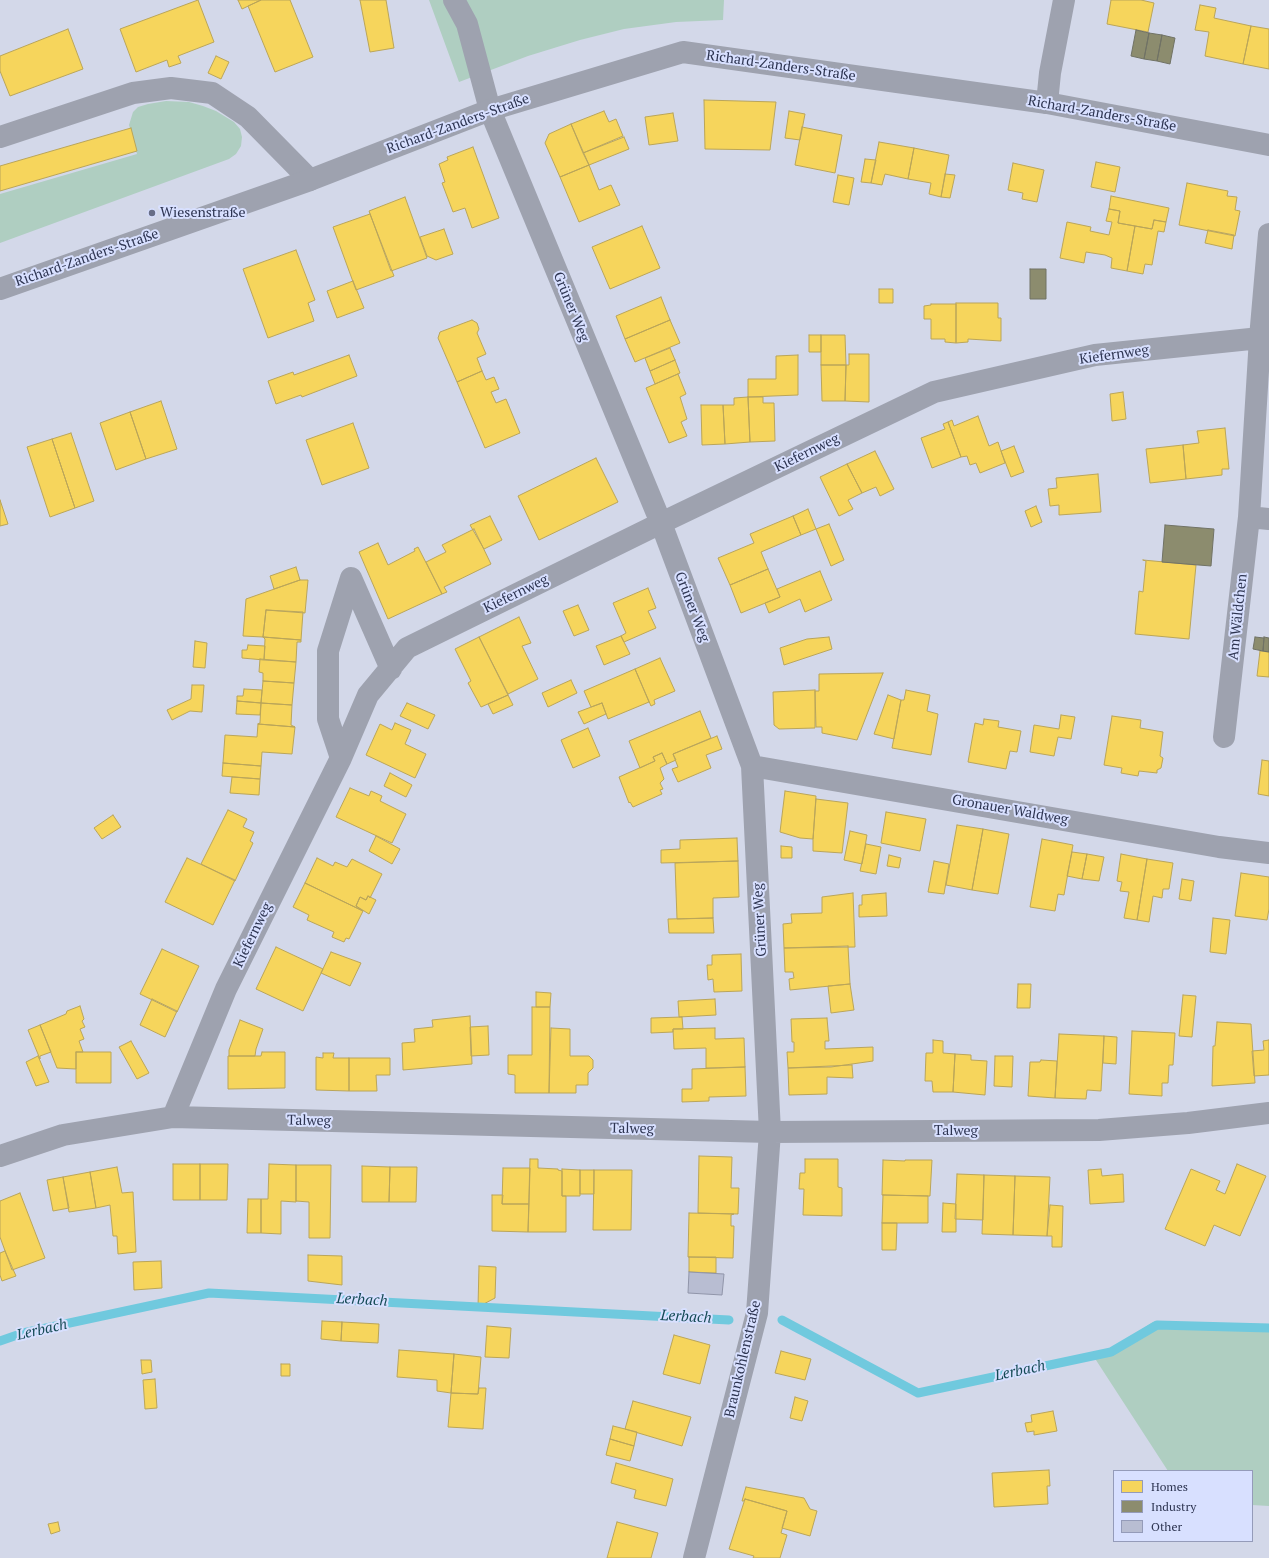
<!DOCTYPE html>
<meta charset="utf-8">
<style>
body{margin:0}
#map{position:relative;width:1269px;height:1558px;overflow:hidden;background:#d3d8e9;font-family:"PT Serif",serif}
canvas{display:block}
.legend{position:absolute;left:1113px;top:1470px;width:140px;height:72px;box-sizing:border-box;background:#d8e0ff;border:1px solid #949bb9;margin:0;padding:5px 7px;list-style:none;font-size:12px;color:#2d3451}
.legend li{display:flex;align-items:center;gap:8px;height:20px}
.legend b{width:20px;border:1px solid #949bb9}
</style>
<div id="map">
<canvas width="1269" height="1558"></canvas>
<ul class="legend">
<li><b style="height:11px;background:#f6d55c"></b>Homes</li>
<li><b style="height:11px;background:#8c8c6e"></b>Industry</li>
<li><b style="height:11px;background:#b8bdd2"></b>Other</li>
</ul>
</div>
<script>
const context = document.querySelector('canvas').getContext('2d');
context.lineJoin = 'round';
function fillPath(path, color) {
  context.fillStyle = color;
  context.fill(path, 'evenodd');
}
function poly(rows) {
  const path = new Path2D();
  for (const r of rows) {
    path.moveTo(r[0], r[1]);
    for (let i = 2; i < r.length; i += 2) path.lineTo(r[i], r[i + 1]);
  }
  return path;
}
function trace(path, color, width, dash) {
  context.strokeStyle = color;
  context.lineWidth = width;
  context.lineCap = dash ? 'butt' : 'round';
  context.setLineDash(dash || []);
  context.stroke(path);
}
function write(font, color, halo, rows, align = 'center') {
  context.font = font + ' "PT Serif",serif';
  context.lineWidth = 4;
  context.setLineDash([]);
  context.textBaseline = 'middle';
  context.strokeStyle = halo;
  context.fillStyle = color;
  for (const [text, x, y, turn = 0] of rows) {
    context.save();
    context.translate(x, y);
    context.rotate((+turn || 0) * Math.PI / 180);
    context.textAlign = isNaN(turn) ? turn : align;
    if (halo) context.strokeText(text, 0, 0);
    context.fillText(text, 0, 0);
    context.restore();
  }
}
fillPath(poly([
 [429,0,724,0,723,20,676,22,624,29,580,40,528,56,459,82],
 [166,101,189,102,203,106,216,111,234,122,240,129,242,137,241,146,236,154,229,159,0,243,0,194,137,154,129,125,133,112,138,107,148,104],
 [1153,1322,1269,1324,1269,1506,1252,1505,1252,1471,1168,1471,1094,1357,1120,1351,1136,1333]
]), '#afcec1');
const homes = poly([
 [198,0,214,42,178,56,181,63,169,67,167,60,136,72,120,29,198,0],
 [238,0,261,0,242,9,238,0],
 [261,0,290,0,313,57,275,72,248,6,261,0],
 [360,0,386,0,394,48,370,52,360,0],
 [1111,0,1141,0,1154,3,1148,32,1107,24,1111,0],
 [1200,5,1216,8,1214,18,1251,26,1243,64,1205,56,1209,32,1195,30,1200,5],
 [1251,26,1269,29,1269,69,1243,64,1251,26],
 [68,29,83,69,10,96,0,71,0,56,68,29],
 [216,56,229,62,221,79,208,73,216,56],
 [704,100,776,102,770,150,705,149,704,100],
 [604,111,609,122,616,119,623,136,583,153,571,124,604,111],
 [789,111,805,114,800,140,785,138,789,111],
 [673,113,678,141,649,145,645,117,673,113],
 [571,124,589,165,560,177,545,143,549,134,571,124],
 [802,127,842,135,835,173,795,165,802,127],
 [131,128,137,151,0,191,0,166,131,128],
 [624,137,629,149,589,165,583,153,624,137],
 [879,142,914,148,908,179,885,174,882,185,871,183,879,142],
 [473,147,499,218,472,228,465,208,453,212,442,183,445,182,439,164,448,160,447,157,473,147],
 [914,148,949,155,941,197,929,194,931,183,908,179,914,148],
 [865,159,876,160,871,183,861,182,865,159],
 [1096,162,1120,167,1115,192,1091,187,1096,162],
 [1013,163,1044,170,1037,202,1022,199,1023,193,1008,190,1013,163],
 [589,165,599,190,611,185,620,205,579,222,560,177,589,165],
 [945,174,955,175,950,198,941,197,945,174],
 [838,175,854,178,849,205,833,202,838,175],
 [1187,183,1228,191,1227,196,1237,197,1235,210,1240,211,1235,236,1179,225,1187,183],
 [1111,196,1169,208,1166,222,1154,220,1152,229,1118,223,1120,211,1109,209,1111,196],
 [405,197,427,258,391,271,369,211,405,197],
 [1109,209,1120,211,1118,223,1135,226,1127,271,1111,268,1112,258,1105,255,1086,252,1084,263,1060,258,1067,222,1091,227,1090,231,1109,235,1112,222,1106,221,1109,209],
 [370,214,394,276,356,290,333,227,370,214],
 [1154,220,1166,222,1164,232,1158,231,1152,265,1145,264,1143,274,1127,271,1135,226,1152,229,1154,220],
 [642,226,660,268,610,289,592,247,642,226],
 [444,229,453,254,436,260,427,256,420,237,444,229],
 [1208,230,1234,235,1232,249,1205,243,1208,230],
 [296,250,315,300,308,303,314,321,268,338,243,269,296,250],
 [353,281,364,308,337,318,327,291,353,281],
 [879,289,893,289,893,303,879,303,879,289],
 [661,297,670,320,625,339,616,316,661,297],
 [956,303,998,303,998,318,1001,318,1001,341,968,339,968,342,956,343,956,303],
 [931,304,956,304,956,343,945,342,945,339,931,339,931,319,924,319,924,306,931,305,931,304],
 [472,320,477,323,479,329,477,333,486,354,477,358,482,371,457,382,438,338,440,332,472,320],
 [670,320,680,343,635,362,625,339,670,320],
 [809,335,821,335,821,352,809,352,809,335],
 [821,335,845,335,846,365,821,365,821,335],
 [670,348,675,360,650,371,645,358,670,348],
 [849,354,869,354,869,402,845,401,846,365,849,365,849,354],
 [349,355,357,376,302,397,301,395,276,404,268,381,293,372,294,375,349,355],
 [798,355,798,395,748,397,748,379,776,379,776,356,798,355],
 [675,360,680,373,655,384,650,371,675,360],
 [821,365,846,365,845,401,822,401,821,365],
 [482,371,486,380,494,377,499,389,491,392,496,403,506,399,520,433,485,448,457,382,482,371],
 [678,374,686,394,680,397,687,419,681,422,687,436,669,443,646,388,678,374],
 [1123,392,1126,419,1112,421,1110,394,1123,392],
 [748,397,750,442,725,444,723,405,734,405,734,398,748,397],
 [748,397,763,397,763,403,774,403,775,441,750,442,748,397],
 [161,401,177,449,146,459,130,412,161,401],
 [701,405,723,405,725,444,702,445,701,405],
 [130,412,146,459,116,470,100,423,130,412],
 [978,416,989,446,998,442,1005,463,980,473,976,463,970,465,967,456,961,457,948,422,952,420,954,426,978,416],
 [948,422,961,457,932,468,921,438,945,429,943,424,948,422],
 [353,423,369,468,322,485,306,440,353,423],
 [1225,428,1229,469,1222,469,1222,475,1186,479,1183,445,1199,443,1197,431,1225,428],
 [71,433,94,501,75,508,52,439,71,433],
 [52,439,75,508,50,517,27,447,52,439],
 [1183,445,1186,479,1150,483,1146,449,1183,445],
 [1014,446,1024,472,1011,477,1001,451,1014,446],
 [875,451,894,489,880,496,876,487,862,493,847,464,875,451],
 [596,458,618,502,539,540,518,496,596,458],
 [847,464,862,493,848,500,853,509,839,516,820,477,847,464],
 [1098,474,1101,512,1059,515,1059,505,1050,506,1048,489,1057,488,1056,478,1098,474],
 [0,500,8,524,0,526,0,500],
 [1036,506,1042,522,1031,527,1025,511,1036,506],
 [808,509,816,529,801,535,793,516,808,509],
 [490,516,502,540,484,549,470,525,490,516],
 [793,516,801,535,761,552,768,569,730,585,718,558,754,543,750,534,793,516],
 [829,524,844,560,831,566,816,529,829,524],
 [474,529,491,564,444,587,447,592,442,594,426,562,446,552,442,545,474,529],
 [378,543,388,565,415,551,414,549,418,547,442,594,388,619,359,552,378,543],
 [1143,560,1196,565,1189,639,1135,634,1139,591,1143,592,1146,561,1143,560],
 [296,567,300,580,274,589,270,576,296,567],
 [768,569,780,597,741,613,730,585,768,569],
 [820,571,832,600,805,612,800,599,769,613,765,603,780,597,777,589,820,571],
 [300,580,308,580,305,613,266,610,263,637,243,636,246,599,300,580],
 [648,588,656,608,648,611,656,628,624,642,621,636,626,633,613,603,648,588],
 [578,605,589,630,574,636,563,611,578,605],
 [266,610,303,612,301,640,263,637,266,610],
 [519,617,531,643,522,646,538,679,508,694,479,637,519,617],
 [621,636,630,654,604,665,596,646,621,636],
 [263,637,301,640,301,642,297,642,296,662,264,660,265,639,263,637],
 [479,637,508,695,481,707,468,683,471,681,455,649,479,637],
 [829,637,832,649,784,665,780,648,807,639,829,637],
 [195,641,207,643,205,668,193,667,195,641],
 [248,645,265,646,264,660,242,658,242,650,247,650,248,645],
 [1260,651,1269,652,1269,677,1257,676,1260,651],
 [660,658,675,691,654,700,655,704,651,706,635,669,660,658],
 [260,659,296,662,294,683,263,681,263,673,259,672,260,659],
 [635,669,649,702,608,719,602,703,591,707,584,691,635,669],
 [883,673,857,740,822,733,822,727,816,727,815,691,819,691,819,674,883,673],
 [571,680,577,693,548,707,542,693,571,680],
 [263,681,294,683,292,705,261,703,263,681],
 [192,685,204,685,202,712,190,711,172,720,167,710,191,699,192,685],
 [244,689,262,690,261,703,237,701,237,696,243,696,244,689],
 [815,690,815,728,779,729,774,725,773,692,815,690],
 [906,690,930,695,927,711,938,714,931,755,892,748,901,700,904,700,906,690],
 [508,695,513,705,493,714,488,704,508,695],
 [888,695,901,700,894,739,874,734,888,695],
 [237,701,261,703,260,715,236,714,237,701],
 [261,703,292,705,291,725,295,727,258,724,260,723,261,703],
 [407,703,435,715,428,729,400,716,407,703],
 [602,703,606,714,584,724,578,712,602,703],
 [700,711,711,738,673,754,676,760,667,764,662,753,653,757,655,761,640,768,629,741,700,711],
 [1061,715,1075,717,1071,739,1058,737,1054,756,1030,752,1034,725,1059,729,1061,715],
 [1112,716,1141,720,1140,728,1163,732,1160,756,1163,758,1161,768,1157,770,1157,773,1139,771,1138,776,1121,773,1122,768,1104,765,1112,716],
 [984,719,999,721,998,727,1021,731,1017,752,1010,751,1006,769,968,762,975,723,983,725,984,719],
 [395,723,411,730,405,744,426,754,415,778,366,755,380,724,392,730,395,723],
 [258,724,295,727,292,754,262,752,261,766,223,763,225,735,257,737,258,724],
 [588,728,600,756,573,768,561,740,588,728],
 [717,736,722,749,706,755,711,768,678,782,672,769,678,767,673,754,717,736],
 [662,753,667,764,660,768,664,779,660,783,663,789,660,790,662,794,633,807,630,802,629,803,619,777,655,761,653,757,662,753],
 [1262,760,1269,761,1269,796,1258,794,1262,760],
 [223,763,261,766,260,779,222,776,223,763],
 [390,773,412,785,406,797,384,786,390,773],
 [232,777,260,779,259,795,230,793,232,777],
 [350,788,369,796,371,791,382,796,380,801,406,814,392,843,336,817,350,788],
 [785,791,816,796,813,839,800,838,780,832,785,791],
 [816,799,848,803,842,853,813,851,813,839,816,799],
 [228,810,247,819,243,827,254,832,250,841,253,843,235,881,201,864,228,810],
 [886,812,926,819,920,851,881,843,886,812],
 [113,815,121,827,102,839,94,828,113,815],
 [957,825,983,829,972,890,946,885,957,825],
 [983,829,1009,834,998,894,972,890,983,829],
 [850,831,867,835,862,864,844,860,850,831],
 [376,836,400,849,392,864,369,851,376,836],
 [737,838,738,861,661,863,661,850,680,849,680,840,737,838],
 [1042,839,1073,845,1064,895,1058,894,1055,911,1030,907,1042,839],
 [866,844,881,847,876,874,860,871,866,844],
 [781,846,792,847,792,858,781,858,781,846],
 [1072,852,1087,854,1082,879,1067,876,1072,852],
 [1087,854,1104,857,1099,881,1082,879,1087,854],
 [1121,854,1147,859,1137,920,1124,918,1129,892,1120,891,1122,882,1117,881,1121,854],
 [889,855,901,858,899,868,887,866,889,855],
 [187,858,235,880,213,925,165,902,187,858],
 [317,858,333,866,335,862,347,867,352,859,382,874,370,898,368,896,366,900,360,897,356,906,363,911,305,883,317,858],
 [1147,859,1173,863,1169,889,1163,889,1162,898,1153,896,1149,922,1137,920,1147,859],
 [738,861,739,897,713,898,713,918,677,919,675,863,738,861],
 [934,861,949,864,944,894,928,892,934,861],
 [1241,873,1269,877,1269,909,1267,920,1235,916,1241,873],
 [1182,879,1194,881,1191,901,1179,899,1182,879],
 [305,883,363,911,349,939,346,938,344,942,332,937,334,932,307,920,309,915,293,907,305,883],
 [853,893,855,947,784,948,783,924,792,923,791,914,822,913,822,897,853,893],
 [886,893,887,916,859,917,859,905,862,905,862,895,886,893],
 [368,896,376,900,369,914,356,906,360,897,366,900,368,896],
 [713,918,714,933,669,933,668,919,713,918],
 [1213,918,1230,920,1226,954,1210,952,1213,918],
 [848,946,850,984,790,990,789,979,794,978,793,972,785,972,784,948,848,946],
 [276,947,323,969,303,1011,256,989,276,947],
 [162,949,199,966,177,1012,140,994,162,949],
 [331,952,361,963,350,986,321,973,331,952],
 [741,954,742,991,714,992,713,979,708,980,707,965,712,965,712,955,741,954],
 [850,984,854,1010,831,1013,828,986,850,984],
 [1018,984,1031,984,1030,1008,1017,1008,1018,984],
 [536,992,551,993,550,1007,536,1007,536,992],
 [1183,995,1196,996,1192,1037,1179,1036,1183,995],
 [152,999,177,1011,165,1037,140,1025,152,999],
 [715,999,716,1015,679,1017,678,1001,715,999],
 [80,1006,84,1019,82,1021,85,1027,80,1029,84,1039,79,1041,83,1052,76,1052,76,1069,57,1068,40,1025,66,1014,67,1011,80,1006],
 [532,1007,550,1007,549,1093,515,1093,515,1075,508,1074,508,1055,532,1055,532,1007],
 [470,1016,472,1064,403,1070,402,1043,415,1042,414,1029,433,1027,432,1020,470,1016],
 [682,1017,683,1029,673,1029,673,1032,651,1033,651,1018,682,1017],
 [827,1018,829,1041,825,1041,825,1049,873,1047,873,1061,831,1067,788,1068,787,1052,794,1052,794,1042,792,1042,791,1019,827,1018],
 [240,1020,263,1029,256,1049,255,1056,229,1056,229,1050,240,1020],
 [1217,1022,1251,1024,1255,1083,1212,1086,1213,1046,1215,1046,1217,1022],
 [40,1025,51,1052,40,1056,40,1059,28,1030,40,1025],
 [488,1026,489,1055,471,1056,470,1027,488,1026],
 [551,1028,570,1029,570,1056,589,1056,593,1060,593,1068,588,1073,588,1085,576,1085,576,1093,549,1093,551,1028],
 [715,1028,715,1039,744,1038,745,1067,706,1068,706,1048,674,1049,673,1029,715,1028],
 [1132,1031,1175,1033,1173,1065,1169,1065,1168,1083,1162,1083,1162,1096,1129,1094,1132,1031],
 [1059,1034,1104,1036,1101,1091,1087,1090,1086,1099,1055,1098,1059,1034],
 [1104,1036,1117,1037,1116,1064,1103,1063,1104,1036],
 [933,1040,943,1041,943,1053,955,1054,953,1092,933,1092,932,1081,925,1081,926,1053,933,1053,933,1040],
 [1269,1040,1269,1075,1254,1076,1252,1051,1264,1050,1263,1041,1269,1040],
 [131,1041,149,1073,137,1079,119,1047,131,1041],
 [76,1052,111,1052,111,1083,76,1083,76,1052],
 [262,1052,285,1052,285,1088,228,1089,228,1056,261,1056,262,1052],
 [323,1053,334,1053,333,1058,349,1058,349,1091,316,1090,316,1057,323,1058,323,1053],
 [955,1054,971,1055,971,1060,987,1061,985,1095,953,1092,955,1054],
 [38,1056,49,1082,36,1086,26,1062,38,1056],
 [995,1056,1013,1056,1012,1087,994,1086,995,1056],
 [349,1058,390,1058,390,1075,376,1075,377,1091,349,1091,349,1058],
 [1041,1060,1057,1061,1055,1098,1028,1096,1030,1062,1040,1062,1041,1060],
 [852,1065,853,1078,827,1077,827,1094,789,1095,788,1068,852,1065],
 [745,1067,746,1096,709,1097,709,1101,682,1102,682,1089,692,1089,692,1069,745,1067],
 [699,1156,732,1157,731,1188,739,1188,738,1214,698,1213,699,1156],
 [530,1159,538,1159,538,1168,558,1169,558,1170,562,1171,562,1196,566,1196,566,1232,528,1232,530,1159],
 [805,1159,838,1159,838,1187,842,1188,842,1216,803,1215,804,1189,799,1189,800,1173,805,1173,805,1159],
 [883,1160,905,1161,905,1160,932,1160,930,1196,882,1195,883,1160],
 [173,1164,200,1164,200,1200,173,1200,173,1164],
 [200,1164,228,1164,227,1200,200,1200,200,1164],
 [269,1164,296,1165,296,1202,281,1201,281,1234,261,1233,261,1199,268,1199,269,1164],
 [1237,1164,1266,1176,1240,1236,1214,1225,1205,1246,1165,1229,1191,1169,1220,1181,1216,1190,1225,1194,1237,1164],
 [296,1165,331,1165,330,1238,309,1238,309,1202,296,1201,296,1165],
 [362,1166,390,1167,389,1202,362,1202,362,1166],
 [117,1167,122,1193,133,1192,136,1252,118,1254,117,1236,113,1236,110,1205,96,1208,90,1172,117,1167],
 [390,1167,417,1167,416,1202,389,1202,390,1167],
 [503,1168,530,1168,529,1204,502,1204,503,1168],
 [562,1169,580,1170,580,1196,562,1196,562,1169],
 [1101,1169,1102,1176,1123,1174,1124,1202,1090,1204,1088,1170,1101,1169],
 [580,1170,594,1170,594,1194,580,1194,580,1170],
 [594,1170,632,1170,631,1230,593,1230,594,1170],
 [90,1172,96,1208,69,1212,63,1177,90,1172],
 [957,1174,984,1175,983,1220,955,1219,957,1174],
 [984,1175,1015,1176,1013,1235,982,1234,984,1175],
 [1015,1176,1050,1177,1047,1236,1013,1235,1015,1176],
 [63,1177,69,1208,53,1211,47,1180,63,1177],
 [20,1193,45,1258,12,1270,0,1237,0,1201,20,1193],
 [492,1195,503,1195,502,1204,529,1204,528,1232,492,1231,492,1195],
 [883,1195,928,1196,928,1223,882,1223,883,1195],
 [248,1199,261,1199,261,1233,247,1233,248,1199],
 [943,1203,956,1204,956,1232,942,1232,943,1203],
 [1050,1205,1063,1206,1062,1247,1052,1247,1052,1236,1047,1236,1050,1205],
 [689,1213,734,1214,731,1215,731,1226,734,1226,733,1258,688,1257,689,1213],
 [882,1223,897,1223,896,1250,882,1250,882,1223],
 [5,1251,16,1276,2,1281,0,1275,0,1253,5,1251],
 [308,1255,342,1256,342,1285,308,1281,308,1255],
 [689,1257,716,1257,716,1273,689,1272,689,1257],
 [161,1261,162,1288,134,1290,133,1262,161,1261],
 [479,1266,496,1267,495,1298,478,1307,479,1266],
 [322,1321,342,1322,341,1341,321,1339,322,1321],
 [342,1322,379,1324,378,1343,341,1341,342,1322],
 [487,1326,511,1328,509,1358,485,1357,487,1326],
 [674,1335,710,1345,700,1384,663,1374,674,1335],
 [399,1350,454,1354,451,1393,437,1391,437,1380,397,1377,399,1350],
 [781,1351,811,1359,805,1380,775,1373,781,1351],
 [454,1354,481,1357,478,1394,451,1393,454,1354],
 [141,1360,151,1360,152,1372,142,1374,141,1360],
 [281,1364,290,1364,290,1376,281,1376,281,1364],
 [155,1379,157,1408,145,1409,143,1380,155,1379],
 [479,1388,486,1388,483,1429,448,1427,451,1393,478,1394,479,1388],
 [795,1397,808,1401,802,1421,790,1418,795,1397],
 [633,1401,691,1417,682,1446,625,1429,633,1401],
 [1053,1411,1057,1431,1034,1435,1034,1431,1027,1432,1025,1423,1032,1422,1031,1415,1053,1411],
 [613,1426,637,1432,634,1446,610,1439,613,1426],
 [610,1439,634,1446,630,1461,606,1455,610,1439],
 [616,1463,673,1479,666,1506,634,1498,636,1490,611,1483,616,1463],
 [1049,1470,1050,1486,1047,1486,1048,1504,994,1507,992,1473,1049,1470],
 [746,1487,804,1498,810,1509,817,1511,810,1536,782,1528,787,1511,745,1499,744,1501,742,1501,746,1487],
 [745,1499,787,1511,781,1533,787,1535,780,1558,753,1558,754,1556,729,1549,745,1499],
 [58,1522,60,1531,51,1534,48,1524,58,1522],
 [617,1522,658,1533,651,1558,607,1558,617,1522]
]);
fillPath(homes, '#f6d55c');
trace(homes, '#baa559', 1);
const industry = poly([
 [1136,30,1149,33,1144,59,1131,56,1136,30],
 [1149,33,1162,35,1157,61,1144,59,1149,33],
 [1162,35,1175,38,1170,64,1157,61,1162,35],
 [1030,269,1046,269,1046,299,1030,299,1030,269],
 [1165,525,1214,529,1211,566,1162,562,1165,525],
 [1255,637,1264,638,1263,651,1253,649,1255,637],
 [1264,637,1269,638,1269,652,1263,651,1264,637]
]);
fillPath(industry, '#8c8c6e');
trace(industry, '#707265', 1);
trace(poly([
 [782,1320,918,1393,1111,1352,1157,1325,1269,1328],
 [0,1341,23,1333,209,1293,729,1320]
]), '#70c9de', 9);
const building = poly([
 [689,1272,724,1274,722,1295,688,1293,689,1272]
]);
fillPath(building, '#b8bdd2');
trace(building, '#9095a9', 1);
trace(poly([
 [454,0,467,24,490,110,661,523,752,766,770,1132,757,1313,694,1558],
 [1047,103,1050,73,1064,0],
 [0,137,133,93,171,88,212,93,248,117,310,180],
 [1249,517,1260,338,1269,234],
 [1224,737,1249,517,1269,519],
 [341,758,328,719,328,651,351,578,391,669],
 [752,766,1219,847,1269,853],
 [173,1117,226,989,341,758,368,695,407,648,661,523,934,392,1095,355,1260,338],
 [0,1156,63,1135,173,1117,770,1132,1099,1130,1188,1123,1269,1113]
]), '#9ea2af', 22);
trace(poly([
 [0,289,310,180,490,110,683,52,1047,103,1269,145]
]), '#9ea2af', 22);
for (const [x, y, r, color] of [
 [152,213,4,"#676d86"]
]) {
  const dot = new Path2D();
  dot.arc(x, y, r, 0, 2 * Math.PI);
  context.fillStyle = color;
  context.fill(dot);
  trace(dot, '#d8e0ff', 1.5);
}
write('14px', '#2d3451', '#d8e0ff', [
 ["Richard-Zanders-Straße",781,66,8],
 ["Richard-Zanders-Straße",1102,114,10],
 ["Richard-Zanders-Straße",458,124,-20],
 ["Richard-Zanders-Straße",87,258,-19],
 ["Grüner Weg",571,307,68],
 ["Kiefernweg",1114,355,-8],
 ["Kiefernweg",807,453,-26],
 ["Kiefernweg",516,594,-26],
 ["Grüner Weg",692,607,69],
 ["Am Wäldchen",1238,617,-84],
 ["Gronauer Waldweg",1010,810,10],
 ["Grüner Weg",760,920,-93],
 ["Kiefernweg",253,935,-64],
 ["Talweg",309,1121,1],
 ["Talweg",632,1129,1],
 ["Talweg",956,1131],
 ["Braunkohlenstraße",743,1359,-77]
]);
write('14px', '#2d3451', '#d8e0ff', [
 ["Wiesenstraße",160,213]
], 'left');
write('italic 15px', '#134954', '#d8e0ff', [
 ["Lerbach",362,1300,3],
 ["Lerbach",686,1317,3],
 ["Lerbach",42,1330,-13],
 ["Lerbach",1020,1371,-12]
]);
</script>
